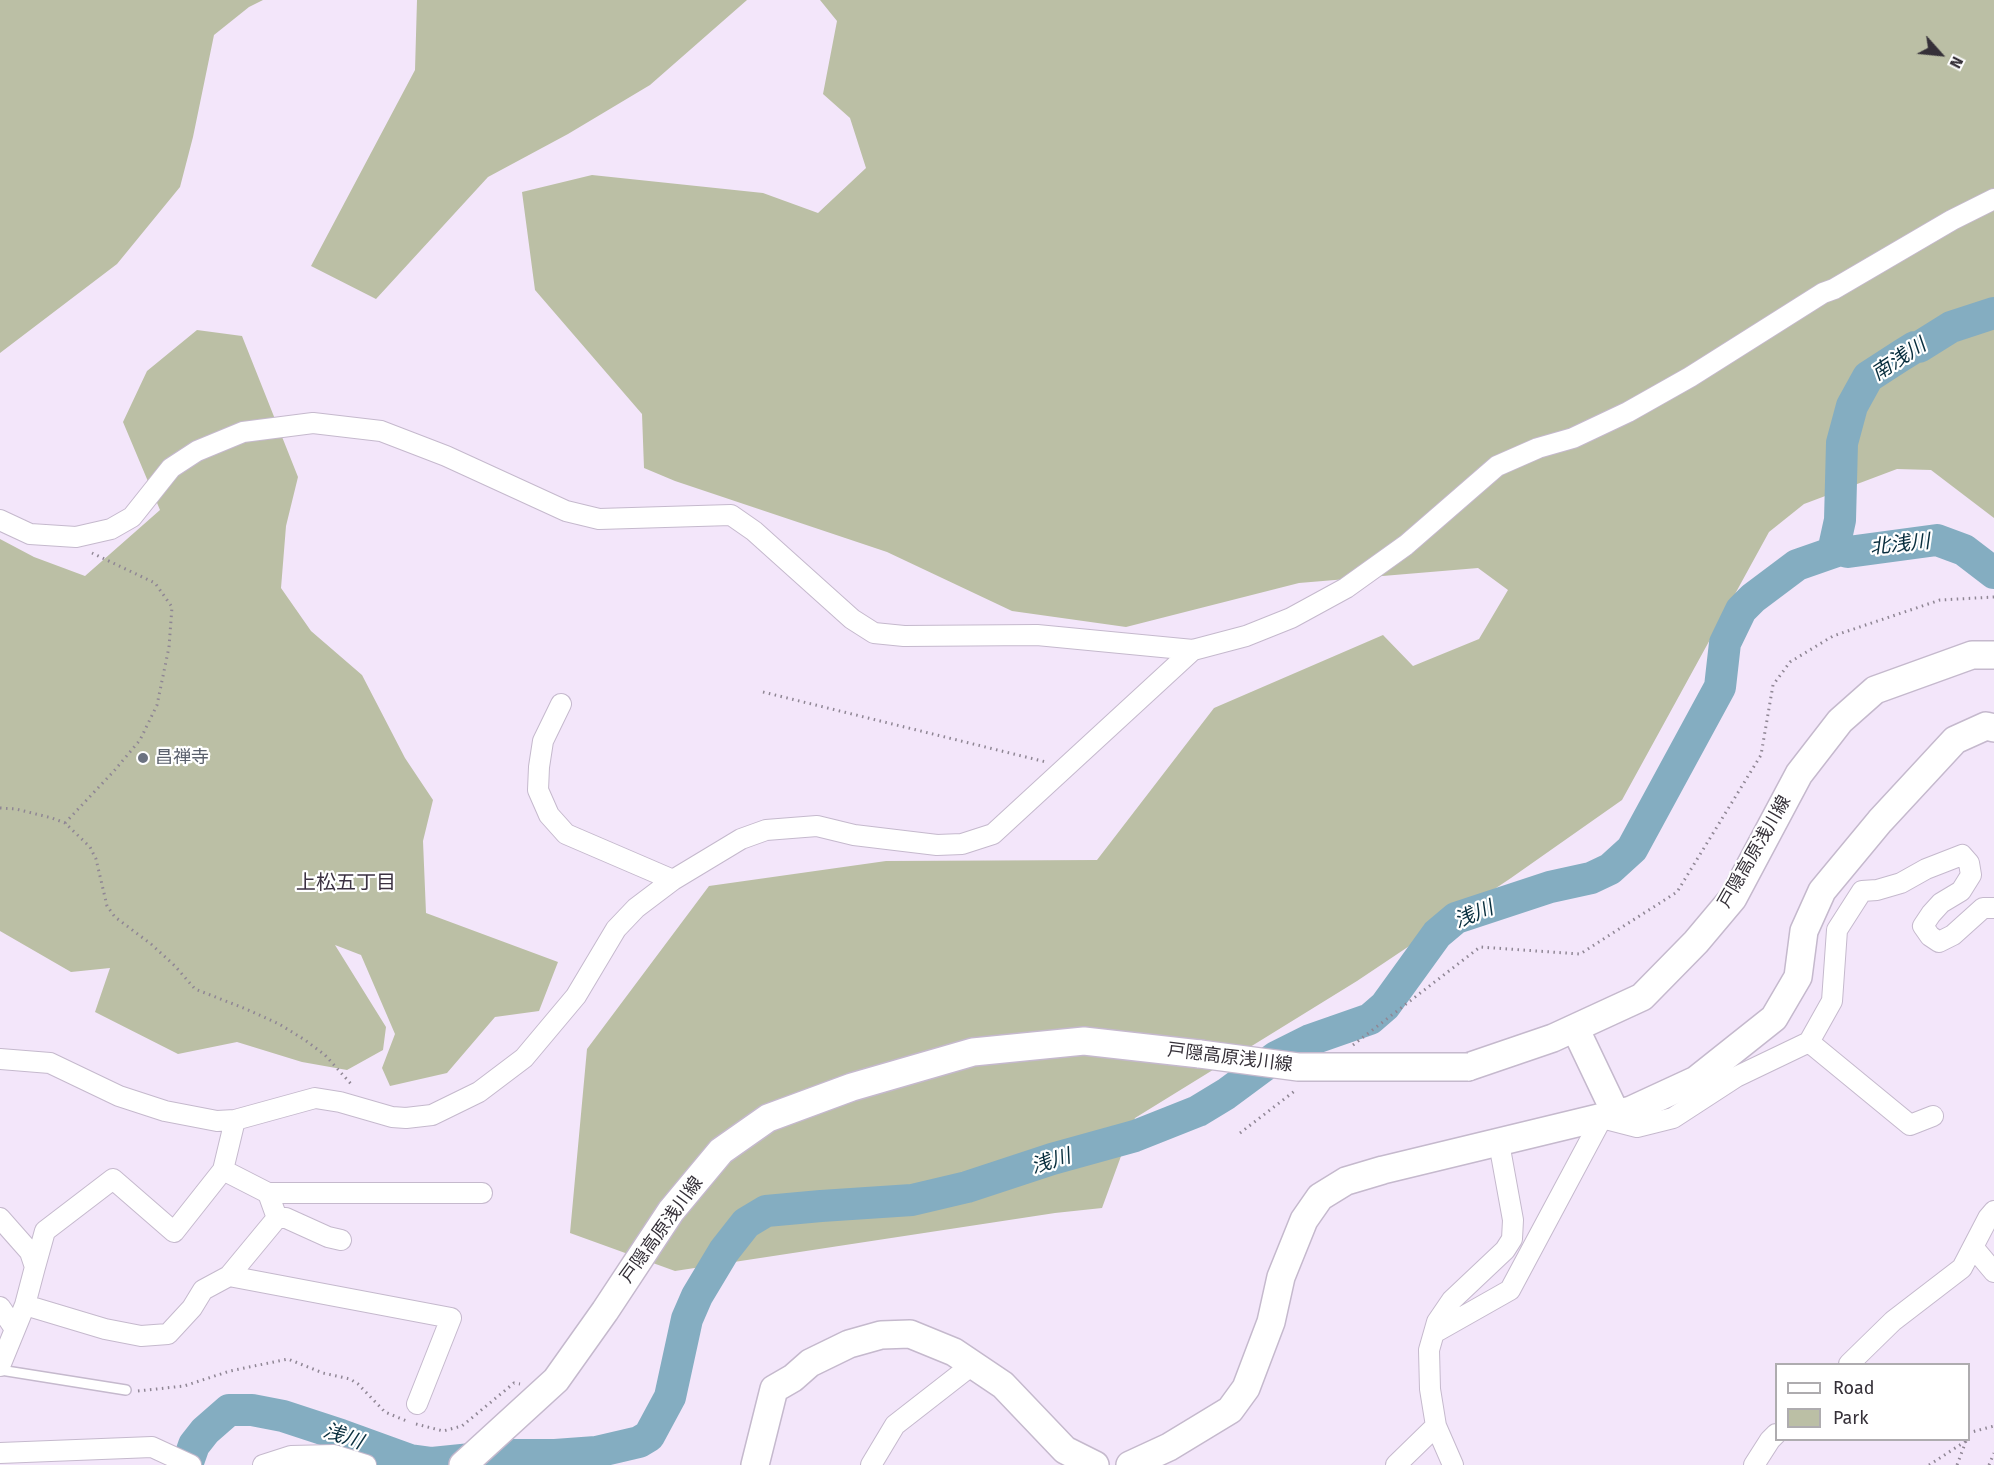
<!DOCTYPE html>
<meta charset="utf-8">
<style>
body{margin:0}
#map{position:relative;width:1994px;height:1465px;overflow:hidden;background:#f3e6fa;font-family:"Fira Sans",sans-serif}
canvas{display:block}
.legend{position:absolute;left:1775px;top:1363px;width:195px;height:78px;box-sizing:border-box;background:#fff;border:2px solid #aeacaf;margin:0;padding:8px 10px;list-style:none;font-size:18px;color:#353038}
.legend li{display:flex;align-items:center;gap:12px;height:30px}
.legend b{width:30px;border:2px solid #aeacaf}
.north{position:absolute;left:1910px;top:24px;width:60px;height:60px;-webkit-text-stroke:4px #fff;paint-order:stroke;rotate:117deg;font-size:16px;font-weight:700;line-height:24px;text-align:center;color:#353038}
.north::after{content:'';display:block;margin:auto;width:21px;height:27px;background:#353038;clip-path:polygon(50% 0,100% 100%,50% 72%,0 100%)}
</style>
<div id="map">
<canvas width="1994" height="1465"></canvas>
<ul class="legend">
<li><b style="height:8px;background:#fff"></b>Road</li>
<li><b style="height:16px;background:#bbbfa5"></b>Park</li>
</ul>
<div class="north">N</div>
</div>
<script>
const context = document.querySelector('canvas').getContext('2d');
context.lineJoin = 'round';
function fillPath(path, color) {
  context.fillStyle = color;
  context.fill(path, 'evenodd');
}
function poly(rows) {
  const path = new Path2D();
  for (const r of rows) {
    path.moveTo(r[0], r[1]);
    for (let i = 2; i < r.length; i += 2) path.lineTo(r[i], r[i + 1]);
  }
  return path;
}
function trace(path, color, width, dash) {
  context.strokeStyle = color;
  context.lineWidth = width;
  context.lineCap = dash ? 'butt' : 'round';
  context.setLineDash(dash || []);
  context.stroke(path);
}
function write(font, color, halo, rows, align = 'center') {
  context.font = font + ' "Fira Sans","Noto Sans JP",sans-serif';
  context.lineWidth = 4.5;
  context.setLineDash([]);
  context.textBaseline = 'middle';
  context.strokeStyle = halo;
  context.fillStyle = color;
  for (const [text, x, y, turn = 0] of rows) {
    context.save();
    context.translate(x, y);
    context.rotate((+turn || 0) * Math.PI / 180);
    context.textAlign = isNaN(turn) ? turn : align;
    if (halo) context.strokeText(text, 0, 0);
    context.fillText(text, 0, 0);
    context.restore();
  }
}
fillPath(poly([
 [0,0,263,0,249,7,214,35,193,137,180,187,117,264,0,353],
 [417,0,747,0,650,85,568,134,488,177,376,299,311,266,415,70],
 [820,0,1994,0,1994,518,1931,470,1897,469,1804,504,1769,532,1622,800,1511,878,1357,981,1135,1118,1102,1208,1055,1213,675,1271,570,1233,587,1049,709,886,886,861,1097,860,1214,708,1383,635,1413,666,1479,639,1508,590,1478,568,1299,583,1126,627,1012,611,887,552,675,481,644,468,642,414,535,290,522,192,592,175,763,193,818,213,866,168,850,118,823,94,837,21],
 [197,330,242,336,298,477,286,526,281,588,311,631,362,675,405,758,433,800,423,841,426,913,558,962,539,1011,495,1017,447,1073,390,1086,382,1068,395,1034,361,955,335,945,386,1027,383,1050,347,1070,302,1062,237,1042,178,1054,95,1012,110,968,71,972,0,931,0,539,34,557,85,576,160,510,123,422,147,371]
]), '#bbbfa5');
trace(poly([
 [1833,552,1840,520,1842,443,1852,406,1868,377,1902,355,1915,347,1919,347,1951,327,1994,313],
 [187,1465,194,1445,205,1431,229,1410,252,1410,283,1416,341,1435,410,1460,432,1463,511,1455,555,1455,596,1452,639,1442,649,1436,670,1397,687,1319,697,1296,724,1251,746,1223,766,1211,821,1206,912,1200,967,1187,1052,1159,1135,1136,1198,1111,1226,1094,1276,1057,1310,1040,1370,1019,1385,1006,1437,934,1456,918,1550,887,1591,878,1610,869,1632,849,1720,687,1725,643,1741,610,1753,598,1797,565,1840,550,1848,552,1937,540,1964,550,1994,573]
]), '#84adc1', 32);
const service = poly([
 [0,1370,126,1390]
]);
const minor = poly([
 [0,520,30,534,76,537,111,529,132,517,171,468,197,451,243,432,313,423,381,431,446,456,566,511,599,519,731,515,754,531,852,619,874,633,904,636,1037,635,1193,650],
 [561,704,543,741,539,767,538,790,549,815,566,834,673,880],
 [1809,1042,1910,1125,1933,1116],
 [0,1059,50,1063,119,1096,165,1111,217,1121,235,1120,315,1098,340,1102,392,1117,406,1118,432,1115,479,1092,524,1058,576,996,616,929,636,908,673,880,741,839,766,830,817,826,854,835,937,845,962,844,993,834,1193,650,1246,636,1291,618,1346,588,1406,545,1497,466,1538,448,1573,438,1628,412,1690,377,1823,293,1834,289,1952,220,1994,199],
 [235,1120,223,1170,268,1193,482,1193],
 [0,1218,30,1252,35,1267,25,1305,0,1366],
 [277,1218,286,1218,328,1237,341,1240],
 [1973,1247,1994,1272],
 [35,1267,45,1231,113,1179,174,1232,223,1170],
 [229,1276,451,1318,417,1404],
 [25,1305,105,1329,141,1336,168,1334,192,1308,203,1290,229,1276,277,1218,268,1193],
 [0,1307,15,1329],
 [1434,1333,1510,1290,1602,1118,1637,1127,1673,1118,1736,1077,1809,1042,1832,1001,1837,930,1862,891,1877,890,1901,883,1926,869,1962,855,1969,863,1971,875,1961,891,1941,903,1931,914,1923,926,1930,936,1939,942,1953,935,1983,908,1994,908],
 [1849,1364,1893,1321,1962,1268,1988,1218,1994,1211],
 [0,1453,152,1447,191,1465],
 [263,1465,291,1456,334,1455,366,1465],
 [871,1465,895,1425,972,1365],
 [1396,1465,1436,1426],
 [1453,1465,1436,1426,1430,1389,1429,1350,1437,1322,1452,1300,1505,1250,1512,1239,1513,1220,1499,1143],
 [1754,1465,1770,1440,1776,1434]
]);
const secondary = poly([
 [1575,1028,1616,1114],
 [1468,1067,1553,1038,1642,997,1696,942,1733,898,1799,774,1840,721,1875,690,1972,655,1994,655],
 [463,1465,556,1380,605,1311,671,1211,721,1151,768,1118,852,1087,973,1052,1084,1041,1200,1054],
 [755,1465,774,1389,793,1378,810,1363,849,1344,881,1335,910,1334,954,1352,1003,1385,1065,1450,1095,1465],
 [1130,1465,1169,1447,1230,1410,1246,1388,1271,1322,1281,1277,1304,1220,1320,1197,1346,1181,1383,1170,1631,1110,1696,1080,1774,1018,1798,977,1804,931,1822,891,1880,821,1955,740,1986,726,1994,728]
]);
trace(service, '#c5b9cd', 12);
trace(minor, '#c5b9cd', 22);
trace(secondary, '#c5b9cd', 30);
trace(poly([
 [763,692,1046,762],
 [0,808,16,809,52,818,65,823,90,847,96,859,107,906,115,917,151,944,175,966,195,989,246,1009,279,1024,305,1040,325,1055,352,1085],
 [65,823,114,771,140,740,157,705,169,647,172,607,155,583,92,553],
 [1353,1045,1480,947,1580,954,1677,892,1761,755,1773,685,1790,662,1833,636,1940,600,1994,597],
 [1240,1133,1296,1090],
 [138,1391,184,1386,230,1371,288,1359,323,1373,350,1379,358,1384,385,1412,409,1422],
 [416,1424,443,1431,462,1426,514,1383,520,1384],
 [1968,1433,1994,1426],
 [1929,1465,1966,1441],
 [1957,1465,1966,1441],
 [1989,1465,1994,1453]
]), '#8f8694', 3, [1.5, 4.5]);
trace(service, '#fff', 9);
trace(minor, '#fff', 20);
trace(secondary, '#fff', 27);
const secondaryBridge = poly([
 [1200,1054,1298,1067,1468,1067]
]);
trace(secondaryBridge, '#c5b9cd', 30, []);
trace(secondaryBridge, '#fff', 27);
for (const [x, y, r, color] of [
 [143,758,6,"#6b7280"]
]) {
  const dot = new Path2D();
  dot.arc(x, y, r, 0, 2 * Math.PI);
  context.fillStyle = color;
  context.fill(dot);
  trace(dot, '#fff', 2);
}
write('18px', '#5b616d', '#fff', [
 ["昌禅寺",155,758]
], 'left');
write('18px', '#353038', '#fff', [
 ["戸隠高原浅川線",1755,852,-60],
 ["戸隠高原浅川線",1230,1058,7],
 ["戸隠高原浅川線",662,1230,-54]
]);
write('italic 20px', '#082e3e', '#fff', [
 ["南浅川",1899,360,-33],
 ["北浅川",1900,545,-6],
 ["浅川",1474,915,-22],
 ["浅川",1051,1162,-17],
 ["浅川",343,1437,19]
]);
write('20px', '#3b3141', '#fff', [
 ["上松五丁目",346,883]
]);
</script>
